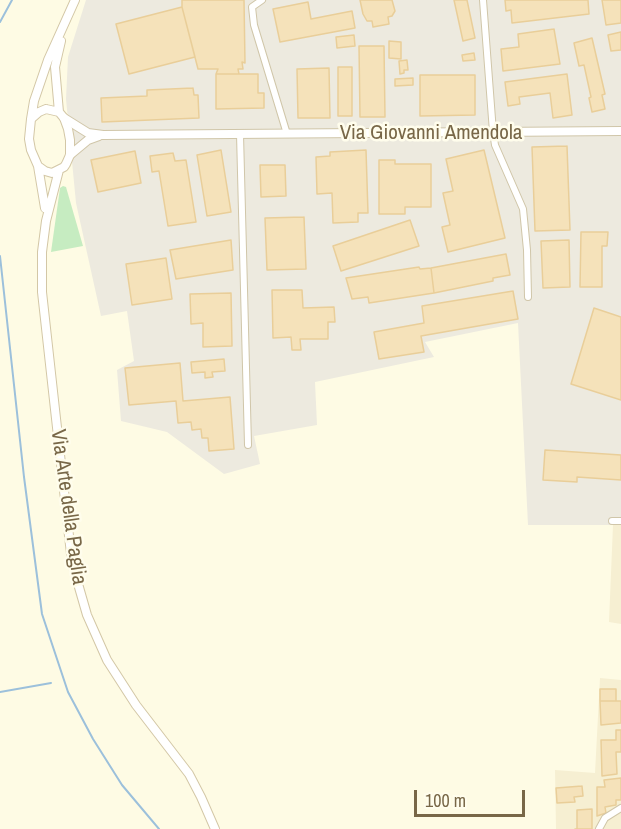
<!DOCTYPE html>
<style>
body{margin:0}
#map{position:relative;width:621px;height:829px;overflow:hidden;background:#fefbe4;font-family:"Archivo Narrow",sans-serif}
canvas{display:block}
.scale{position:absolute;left:414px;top:790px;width:111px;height:27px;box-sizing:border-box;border:3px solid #786747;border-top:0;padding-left:8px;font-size:18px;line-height:21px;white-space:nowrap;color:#786747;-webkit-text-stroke:4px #fffdec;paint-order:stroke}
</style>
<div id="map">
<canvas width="621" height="829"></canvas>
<div class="scale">100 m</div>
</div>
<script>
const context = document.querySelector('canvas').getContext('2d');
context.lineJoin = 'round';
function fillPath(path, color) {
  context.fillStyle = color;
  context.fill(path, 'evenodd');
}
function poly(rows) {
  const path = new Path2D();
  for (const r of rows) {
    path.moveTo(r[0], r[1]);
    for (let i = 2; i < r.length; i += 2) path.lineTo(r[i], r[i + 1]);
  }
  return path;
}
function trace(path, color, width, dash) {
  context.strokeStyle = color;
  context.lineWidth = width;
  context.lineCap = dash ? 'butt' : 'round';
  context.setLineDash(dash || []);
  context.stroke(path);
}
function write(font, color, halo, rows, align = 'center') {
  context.font = font + ' "Archivo Narrow",sans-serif';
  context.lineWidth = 5;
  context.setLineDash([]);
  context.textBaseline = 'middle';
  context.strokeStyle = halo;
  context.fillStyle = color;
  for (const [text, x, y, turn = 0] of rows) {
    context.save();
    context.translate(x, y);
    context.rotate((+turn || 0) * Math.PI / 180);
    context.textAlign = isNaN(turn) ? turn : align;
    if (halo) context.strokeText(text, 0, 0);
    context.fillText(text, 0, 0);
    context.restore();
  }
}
fillPath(poly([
 [613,525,621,525,621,624,609,622],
 [600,678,621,680,621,829,556,829,555,770,595,773]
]), '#f6efd2');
fillPath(poly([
 [86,0,621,0,621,525,528,525,518,323,425,342,434,357,315,382,317,425,254,436,260,464,224,474,167,432,121,421,117,370,134,361,127,311,101,316,76,203,66,99,68,57]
]), '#edeadf');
fillPath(poly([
 [63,186,66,187,83,246,51,252,60,188]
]), '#c6ecc1');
trace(poly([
 [0,22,12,0],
 [0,256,24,477,42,614,68,692,93,739,122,785,159,829],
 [0,692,51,683]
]), '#9cc0db', 2);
const building = poly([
 [182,0,244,0,245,63,242,62,243,69,238,69,239,74,216,74,218,69,198,69,182,7,182,0],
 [360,0,392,0,395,11,392,16,388,17,389,24,373,27,372,21,367,21,363,14,360,0],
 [454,0,467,0,475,38,463,41,454,0],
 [505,0,588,0,589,14,512,23,511,10,506,11,505,0],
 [602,0,621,0,621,23,606,25,602,0],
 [308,2,311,19,352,11,355,28,280,42,273,9,308,2],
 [182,7,195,57,129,74,116,24,182,7],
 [554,29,560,64,503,71,501,49,519,47,518,34,554,29],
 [621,32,621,50,611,51,608,35,621,32],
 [354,35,355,46,337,48,336,37,354,35],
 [592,38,605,94,602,95,605,109,592,112,589,98,591,97,584,65,579,66,574,43,592,38],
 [389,41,401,42,401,59,389,58,389,41],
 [359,46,384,46,385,117,360,117,359,46],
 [474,53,475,60,463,61,462,55,474,53],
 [407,60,408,70,404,70,404,73,400,74,399,61,407,60],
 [338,67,352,67,352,116,338,116,338,67],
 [329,68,330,118,298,118,297,69,329,68],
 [216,74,258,74,258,93,264,93,264,108,216,109,216,74],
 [567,74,572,115,553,118,550,93,519,97,520,104,508,106,505,82,567,74],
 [420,75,475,75,475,115,420,116,420,75],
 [413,78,413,85,395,86,395,79,413,78],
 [193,88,194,95,198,95,199,118,102,122,101,98,147,96,147,90,193,88],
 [567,146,570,230,535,231,532,147,567,146],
 [221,150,231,212,207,216,197,155,221,150],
 [366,150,368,213,358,213,358,222,333,223,332,193,317,194,316,157,330,156,330,152,366,150],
 [484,150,505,238,448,252,442,227,450,225,443,193,453,191,446,159,484,150],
 [135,151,141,183,98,192,91,160,135,151],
 [173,153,175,161,186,160,196,222,168,226,159,171,152,172,150,156,173,153],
 [379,160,395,160,395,164,431,164,431,207,405,207,405,214,379,214,379,160],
 [260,165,285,165,286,196,261,197,260,165],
 [304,217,306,269,267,270,265,218,304,217],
 [410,220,419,246,341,271,333,246,410,220],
 [581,232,608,232,607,246,602,246,602,287,580,287,581,232],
 [231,240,233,270,176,279,170,250,231,240],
 [569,240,570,287,543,288,541,241,569,240],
 [506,254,510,275,493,278,493,281,434,293,431,268,506,254],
 [166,258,172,299,132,305,126,264,166,258],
 [419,267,420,269,431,268,434,293,369,303,368,297,352,299,346,278,419,267],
 [272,290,302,290,303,308,334,307,335,322,328,322,328,339,300,339,301,350,292,350,291,337,273,338,272,290],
 [513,291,518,319,421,336,424,352,379,359,374,332,424,323,422,306,513,291],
 [231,293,232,346,203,347,203,323,191,324,190,294,231,293],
 [594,308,621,317,621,400,571,384,594,308],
 [224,359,225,371,212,372,213,377,205,378,205,372,192,373,191,362,224,359],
 [180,363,183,401,230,397,234,449,209,451,208,438,202,438,201,429,192,430,191,422,178,423,176,401,129,405,125,368,180,363],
 [545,450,621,455,621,480,577,477,577,482,543,480,545,450],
 [600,689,616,689,616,701,600,701,600,689],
 [600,701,621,701,621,723,601,725,600,701],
 [616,730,621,730,621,752,616,752,617,774,602,776,601,740,616,740,616,730],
 [621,778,621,800,616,800,616,805,605,807,606,813,597,816,597,787,605,787,604,780,621,778],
 [582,786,583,796,574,797,575,802,557,803,556,788,582,786],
 [592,809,592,829,575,829,577,829,577,810,592,809]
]);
fillPath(building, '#f5e2ba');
trace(building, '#e9ce99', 1.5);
const minor = poly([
 [262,0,252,7,254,25,287,134],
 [483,0,493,132,495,145,523,209,527,250,528,297],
 [240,134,248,445],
 [612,521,621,521],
 [599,829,605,818,621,808]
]);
const tertiary = poly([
 [64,118,88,133,103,135,621,131],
 [70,155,88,140,99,136]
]);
const secondary = poly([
 [46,109,59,112,64,118,68,129,70,140,70,155,66,164,64,167,52,173,45,171,38,166,31,150,29,139,31,119,39,112,46,109],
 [59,112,55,67,61,41],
 [31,119,34,101,48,60,75,0],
 [38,166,45,208],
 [59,170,46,221,42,252,42,292,72,563,87,615,107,660,136,705,189,774,201,797,215,829]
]);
trace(minor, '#d0c6a9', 8);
trace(tertiary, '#d0c6a9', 10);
trace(secondary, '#d3c7a6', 10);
trace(minor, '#fff', 6);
trace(tertiary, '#fff', 8);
trace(secondary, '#fff', 8);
write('21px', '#786747', '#fffdec', [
 ["Via Giovanni Amendola",431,133],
 ["Via Arte della Paglia",68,507,82]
]);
</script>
